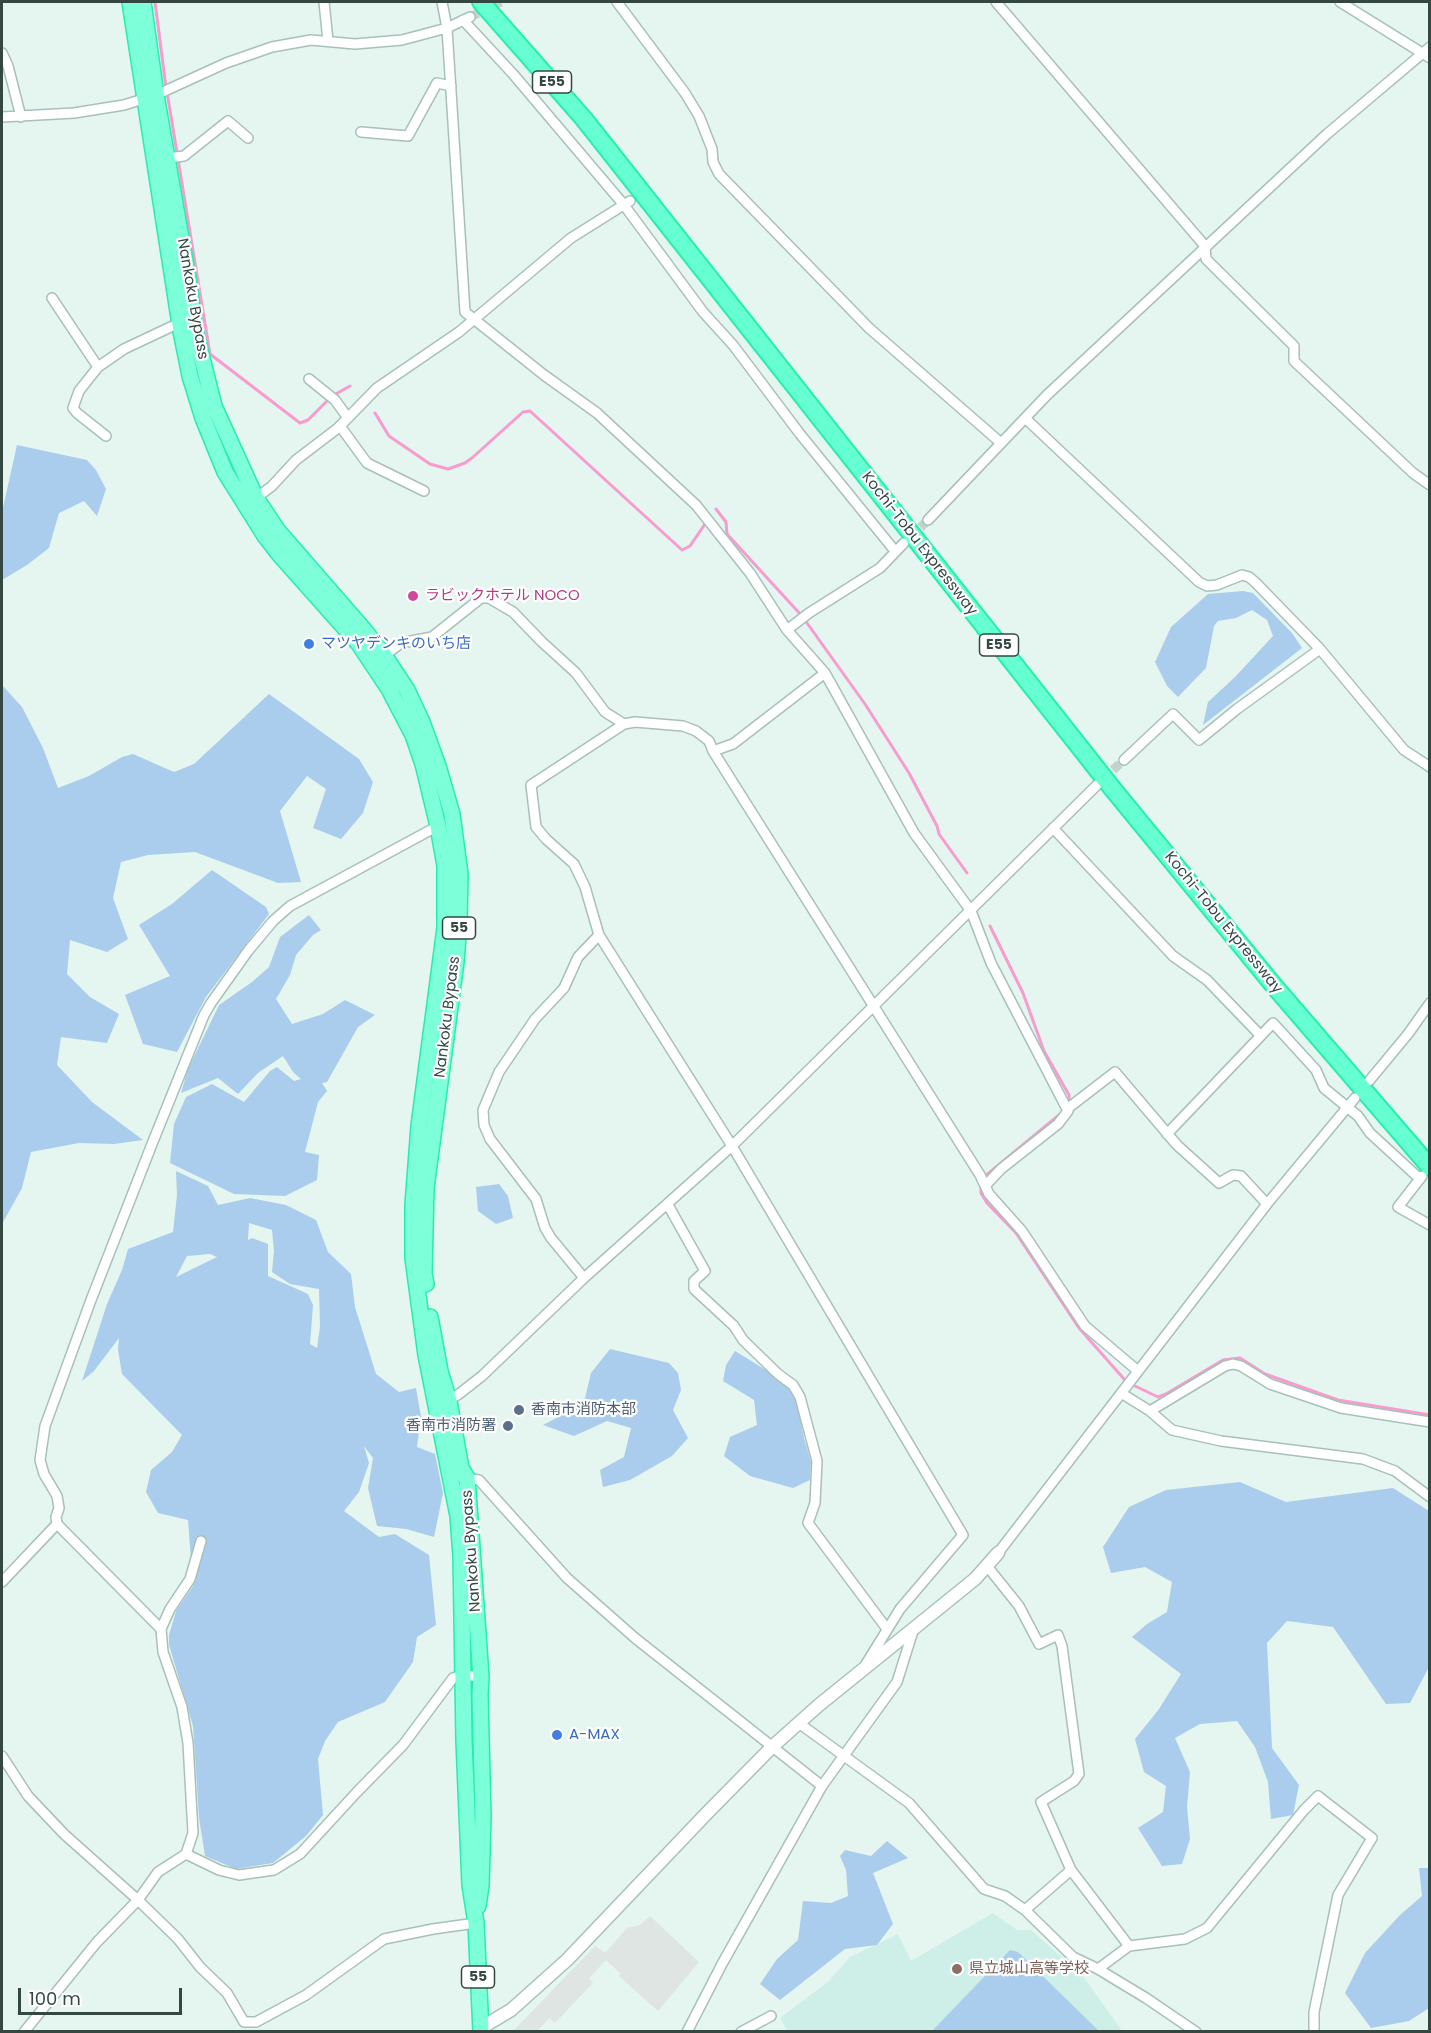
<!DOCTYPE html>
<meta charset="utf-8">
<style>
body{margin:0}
#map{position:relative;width:1431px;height:2033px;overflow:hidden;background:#e5f5f0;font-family:Poppins,sans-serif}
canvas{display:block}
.frame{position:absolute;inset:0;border:3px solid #344841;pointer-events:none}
.scale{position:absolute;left:18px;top:1988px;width:164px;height:27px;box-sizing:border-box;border:3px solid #344841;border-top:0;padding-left:8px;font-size:18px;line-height:21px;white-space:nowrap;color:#344841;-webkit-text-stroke:4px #fff;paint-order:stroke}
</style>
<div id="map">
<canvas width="1431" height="2033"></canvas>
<div class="frame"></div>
<div class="scale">100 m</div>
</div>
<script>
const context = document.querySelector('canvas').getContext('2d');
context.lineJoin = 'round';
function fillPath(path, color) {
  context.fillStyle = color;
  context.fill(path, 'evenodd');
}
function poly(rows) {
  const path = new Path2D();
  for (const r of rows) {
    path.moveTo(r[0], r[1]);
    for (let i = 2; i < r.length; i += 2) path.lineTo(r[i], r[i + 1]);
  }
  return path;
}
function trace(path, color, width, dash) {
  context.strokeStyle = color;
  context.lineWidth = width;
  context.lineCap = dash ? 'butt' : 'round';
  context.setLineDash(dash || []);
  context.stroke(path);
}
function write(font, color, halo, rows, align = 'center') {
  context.font = font + ' Poppins,"Noto Sans JP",sans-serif';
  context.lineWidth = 4.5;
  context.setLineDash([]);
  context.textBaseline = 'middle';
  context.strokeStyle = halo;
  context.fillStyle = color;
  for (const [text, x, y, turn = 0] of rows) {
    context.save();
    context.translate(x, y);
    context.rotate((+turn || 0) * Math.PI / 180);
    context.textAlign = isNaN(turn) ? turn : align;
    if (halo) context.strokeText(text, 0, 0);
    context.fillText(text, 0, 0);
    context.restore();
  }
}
fillPath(poly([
 [993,1913,1017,1930,1031,1930,1083,1976,1122,2031,788,2032,780,2018,829,1981,850,1957,898,1934,911,1961]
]), '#ceefe7');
fillPath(poly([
 [17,445,87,460,96,470,106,489,97,516,84,501,59,513,49,548,27,565,2,580,2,512],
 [1243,591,1253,593,1292,633,1302,648,1203,725,1208,702,1235,677,1273,636,1267,620,1252,610,1236,618,1218,621,1214,626,1206,668,1178,697,1167,686,1155,662,1171,627,1208,594],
 [2,685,22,707,43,748,58,788,89,776,122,757,133,754,174,772,194,764,269,694,359,759,373,782,363,813,341,839,313,828,326,789,307,776,280,811,301,882,278,883,195,852,148,855,121,862,113,898,128,939,107,952,70,940,67,974,90,997,119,1014,107,1043,61,1037,57,1065,92,1102,143,1140,114,1144,79,1143,31,1152,22,1188,2,1224],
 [212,870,266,907,269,914,206,997,177,1052,143,1044,125,995,170,976,139,925,172,904],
 [309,915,321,930,313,935,296,955,290,975,276,999,292,1024,323,1014,345,1000,375,1015,358,1027,327,1082,322,1083,327,1091,318,1102,305,1152,319,1155,317,1180,285,1196,234,1194,170,1163,174,1124,186,1097,212,1084,244,1102,270,1071,277,1067,294,1081,301,1079,293,1072,283,1056,258,1073,238,1094,218,1078,181,1093,188,1069,219,1005,252,982,269,967,280,937],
 [176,1171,208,1186,218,1205,250,1198,286,1205,316,1220,328,1252,351,1274,355,1307,376,1374,399,1392,416,1388,421,1417,417,1447,435,1454,443,1493,434,1537,406,1529,377,1526,368,1488,373,1458,364,1446,369,1463,359,1492,344,1511,379,1537,395,1534,429,1555,436,1625,417,1637,413,1662,385,1702,338,1722,325,1741,318,1759,323,1815,306,1836,273,1863,236,1869,205,1856,199,1818,193,1726,169,1645,169,1635,176,1611,193,1586,188,1520,158,1513,146,1492,151,1470,172,1452,182,1435,122,1374,118,1350,119,1338,94,1371,82,1381,107,1304,122,1270,128,1249,173,1232,177,1195],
 [249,1223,272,1230,274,1251,272,1272,290,1284,319,1289,320,1327,317,1348,310,1344,313,1305,308,1294,268,1276,268,1244,252,1238,248,1240],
 [210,1254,217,1257,176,1277,187,1256],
 [499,1184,508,1196,513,1218,496,1224,478,1211,476,1187],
 [610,1349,669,1363,678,1373,681,1390,673,1410,688,1438,672,1456,630,1480,603,1487,600,1470,624,1457,631,1428,607,1421,574,1436,543,1425,562,1415,585,1398,591,1373],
 [735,1351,774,1375,792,1392,799,1410,804,1438,811,1462,810,1480,793,1488,750,1476,724,1456,730,1437,757,1425,754,1400,723,1381,726,1365],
 [1240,1482,1286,1502,1393,1488,1429,1511,1429,1667,1410,1703,1386,1704,1333,1627,1287,1621,1267,1643,1272,1748,1299,1785,1293,1815,1271,1819,1268,1782,1255,1747,1237,1721,1200,1724,1175,1738,1190,1772,1187,1807,1190,1839,1182,1864,1162,1866,1138,1828,1163,1812,1166,1786,1144,1772,1135,1739,1159,1709,1181,1674,1132,1637,1147,1624,1167,1612,1172,1582,1145,1567,1111,1573,1103,1547,1129,1507,1166,1490],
 [887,1841,908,1858,873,1873,893,1924,877,1945,845,1949,780,2000,760,1984,777,1959,798,1940,803,1901,831,1903,848,1896,846,1870,840,1856,845,1850,871,1856],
 [1419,1868,1429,1868,1429,2008,1409,2021,1371,2028,1345,1993,1365,1953,1400,1915,1422,1896],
 [1010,1950,1018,1952,1099,2031,932,2031]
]), '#aacded');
fillPath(poly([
 [650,1916,699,1962,658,2011,619,1976,621,1974,606,1960,589,1978,593,1983,555,2023,549,2018,537,2031,513,2031,595,1946,605,1953,627,1928,640,1925]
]), '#dee5e2');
trace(poly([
 [155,2,165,80,210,354,300,423,308,420,329,399],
 [334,395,350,386],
 [375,413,389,436,430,464,448,469,465,463,472,458,523,412,530,411,682,550,690,546,705,524],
 [716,509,726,522,727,534,802,616,865,704,909,773,937,826,939,834,967,873],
 [990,926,1023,993,1044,1051,1069,1095,1069,1100],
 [984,1177,1059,1115],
 [981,1183,981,1193,987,1203,1016,1233,1079,1328,1124,1379],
 [1135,1386,1158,1397,1166,1394,1223,1360,1240,1358,1265,1374,1338,1400,1430,1415]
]), '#f89bcf', 3);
trace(poly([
 [470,17,501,2],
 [911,537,928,520],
 [1103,779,1124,760]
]), '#c2d2cd', 9, [9, 4.5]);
const minor = poly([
 [324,2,328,41],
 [442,2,447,28,465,312,544,375,597,413,696,505,750,573,787,630,825,673,914,833,971,911,991,963,1068,1111,1058,1124,1001,1169,986,1185],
 [617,2,685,93,699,116,712,149,713,162,719,174,869,328,1001,443],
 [996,2,1205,246,1206,259,1294,346,1294,361,1413,473,1430,485],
 [1340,2,1430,58],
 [463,20,513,74,624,205,703,312,733,345,800,434,895,551],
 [2,53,8,66,21,117],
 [2,117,74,113,124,105,156,95,226,63,272,47,311,40,355,44,402,40,447,28,470,17],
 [361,132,408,136,437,83,451,86],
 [167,158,184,156,228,121,248,138],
 [52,298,98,367,124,349,179,323],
 [98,367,79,391,73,408,77,413,106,436],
 [309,379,335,400,348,418],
 [1025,418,1199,582,1207,586,1217,585,1242,575,1249,577,1256,583,1320,649,1404,750,1430,767],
 [340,426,367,463,424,491],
 [256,498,272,486,296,460,338,428,377,388,459,332,571,238,630,201],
 [928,520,1047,395,1327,134,1430,47],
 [787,630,809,613,880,568,904,543],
 [380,659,401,643,432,637,481,598,489,598,513,612,542,642,576,673,605,712,624,724],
 [713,751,733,744,825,673],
 [1124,760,1173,714,1199,740,1237,709,1320,649],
 [1053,828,1173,956,1207,980,1260,1035],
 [1369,1081,1408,1034,1430,1003],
 [1067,1109,1115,1072,1177,1145,1219,1183,1233,1175,1241,1176,1267,1204],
 [1167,1134,1273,1023,1316,1070,1324,1088,1358,1116,1370,1133,1420,1179],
 [1422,1176,1398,1207,1430,1225],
 [668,1205,705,1271,694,1281,694,1289,734,1326,743,1340,778,1374,793,1385,800,1397,817,1461,815,1503,808,1523,887,1629],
 [584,1278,551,1238,545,1228,536,1199,490,1139,484,1125,483,1110,499,1072,535,1019,564,988,578,957,599,935],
 [1121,1393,1150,1411,1172,1430,1221,1441,1363,1459,1395,1471,1430,1497],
 [447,1401,459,1394,482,1376,584,1278,732,1146,1098,784],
 [1150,1411,1225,1366,1233,1364,1241,1366,1270,1384,1341,1408,1430,1422],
 [463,1478,479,1480,567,1578,635,1638,822,1786],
 [998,1553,1267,1204,1355,1098],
 [987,1566,1019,1606,1039,1644,1058,1635,1062,1646,1079,1774,1074,1781,1041,1802,1071,1870,1025,1910],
 [2,1582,57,1524],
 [161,1629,57,1524,56,1517,59,1508,57,1496,44,1474,40,1460,45,1426,91,1300,152,1144,204,1015,211,1003,248,951,273,921,290,906,438,826],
 [866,1664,900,1609,963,1535,732,1146,599,935,585,887,574,864,546,839,536,827,531,785,624,724,635,722,683,726,696,731,709,741,713,751,980,1175,989,1194,1022,1231,1085,1326,1138,1371],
 [800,1724,909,1803,984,1889,1005,1896,1025,1910,1073,1957,1098,1969,1146,1998,1196,2032],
 [2,1756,28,1796,64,1834,138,1900,178,1939,200,1967,227,1993,244,2022,256,2022,306,1995,384,1939,433,1929,476,1923],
 [186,1854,219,1870,239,1875,274,1870,300,1854,357,1792,403,1745,453,1678,463,1675,481,1677],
 [1071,1870,1129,1946],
 [1098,1969,1129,1946,1185,1939,1207,1928,1304,1810,1318,1796,1372,1838,1338,1895,1314,2012,1314,2032],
 [24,2032,97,1942,138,1900,158,1872,186,1854,193,1833,188,1743,182,1707,163,1652,161,1629,170,1609,190,1579,201,1541],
 [687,2032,722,1964,822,1786,897,1682,914,1628],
 [741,2032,771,2016]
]);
const tertiary = poly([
 [481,2028,511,2010,567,1960,707,1813,773,1746,819,1705,975,1579,998,1553]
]);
const trunk = poly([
 [130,2,181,331,190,376,203,418,225,472,265,536,279,554,359,644,389,689,413,735,423,764,438,826,445,866,445,928,419,1126,413,1205,413,1258,426,1355,458,1516,461,1556,464,1741,470,1885,476,1923,481,2032],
 [143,2,156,95,188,278,195,330,214,406,256,498,278,531,365,631,384,655,407,690,422,722,438,766,452,814,460,874,459,923,456,962,426,1188,424,1273,426,1284],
 [430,1317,440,1371,449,1401,461,1468,467,1478,470,1519,481,1677,480,1695,483,1817,481,1886,478,1906]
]);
const motorway = poly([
 [481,2,584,119,1112,788,1275,987,1430,1167]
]);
trace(minor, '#a7c1b9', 12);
trace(tertiary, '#a7c1b9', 15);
trace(trunk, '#26eeab', 18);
trace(motorway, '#26eeab', 20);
trace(minor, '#fff', 9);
trace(tertiary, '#fff', 12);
trace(trunk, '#7dffda', 15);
trace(motorway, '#66ffd1', 16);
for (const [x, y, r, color] of [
 [413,596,6,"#d1479c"],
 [309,644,6,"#3f7fe0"],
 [519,1410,6,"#5c6f8a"],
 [508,1426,6,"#5c6f8a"],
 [557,1735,6,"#3f7fe0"],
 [957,1969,6,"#8d6e63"]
]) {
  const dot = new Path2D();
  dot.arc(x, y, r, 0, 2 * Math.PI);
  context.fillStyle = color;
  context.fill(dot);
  trace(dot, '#fff', 2);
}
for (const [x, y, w] of [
 [552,82,39],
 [999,645,39],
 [459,928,33],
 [478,1977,33]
]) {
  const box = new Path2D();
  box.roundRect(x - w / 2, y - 11, w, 22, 4.5);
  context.fillStyle = '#fff';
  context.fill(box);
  trace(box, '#344841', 1.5);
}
write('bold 14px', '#344841', null, [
 ["E55",552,82],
 ["E55",999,645],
 ["55",459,928],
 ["55",478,1977]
]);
write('15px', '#344841', '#fff', [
 ["Nankoku Bypass",192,299,80],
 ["Kochi-Tobu Expressway",919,544,52],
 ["Kochi-Tobu Expressway",1223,923,51],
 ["Nankoku Bypass",448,1017,-83],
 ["Nankoku Bypass",472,1551,-94]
]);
write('15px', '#b23c85', '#fff', [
 ["ラビックホテル NOCO",425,596]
], 'left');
write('15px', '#366cbe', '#fff', [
 ["マツヤデンキのいち店",321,644],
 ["A-MAX",569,1735]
], 'left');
write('15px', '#4e5e75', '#fff', [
 ["香南市消防本部",531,1410],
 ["香南市消防署",496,1426,"right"]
], 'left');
write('15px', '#785e54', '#fff', [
 ["県立城山高等学校",969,1969]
], 'left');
</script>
